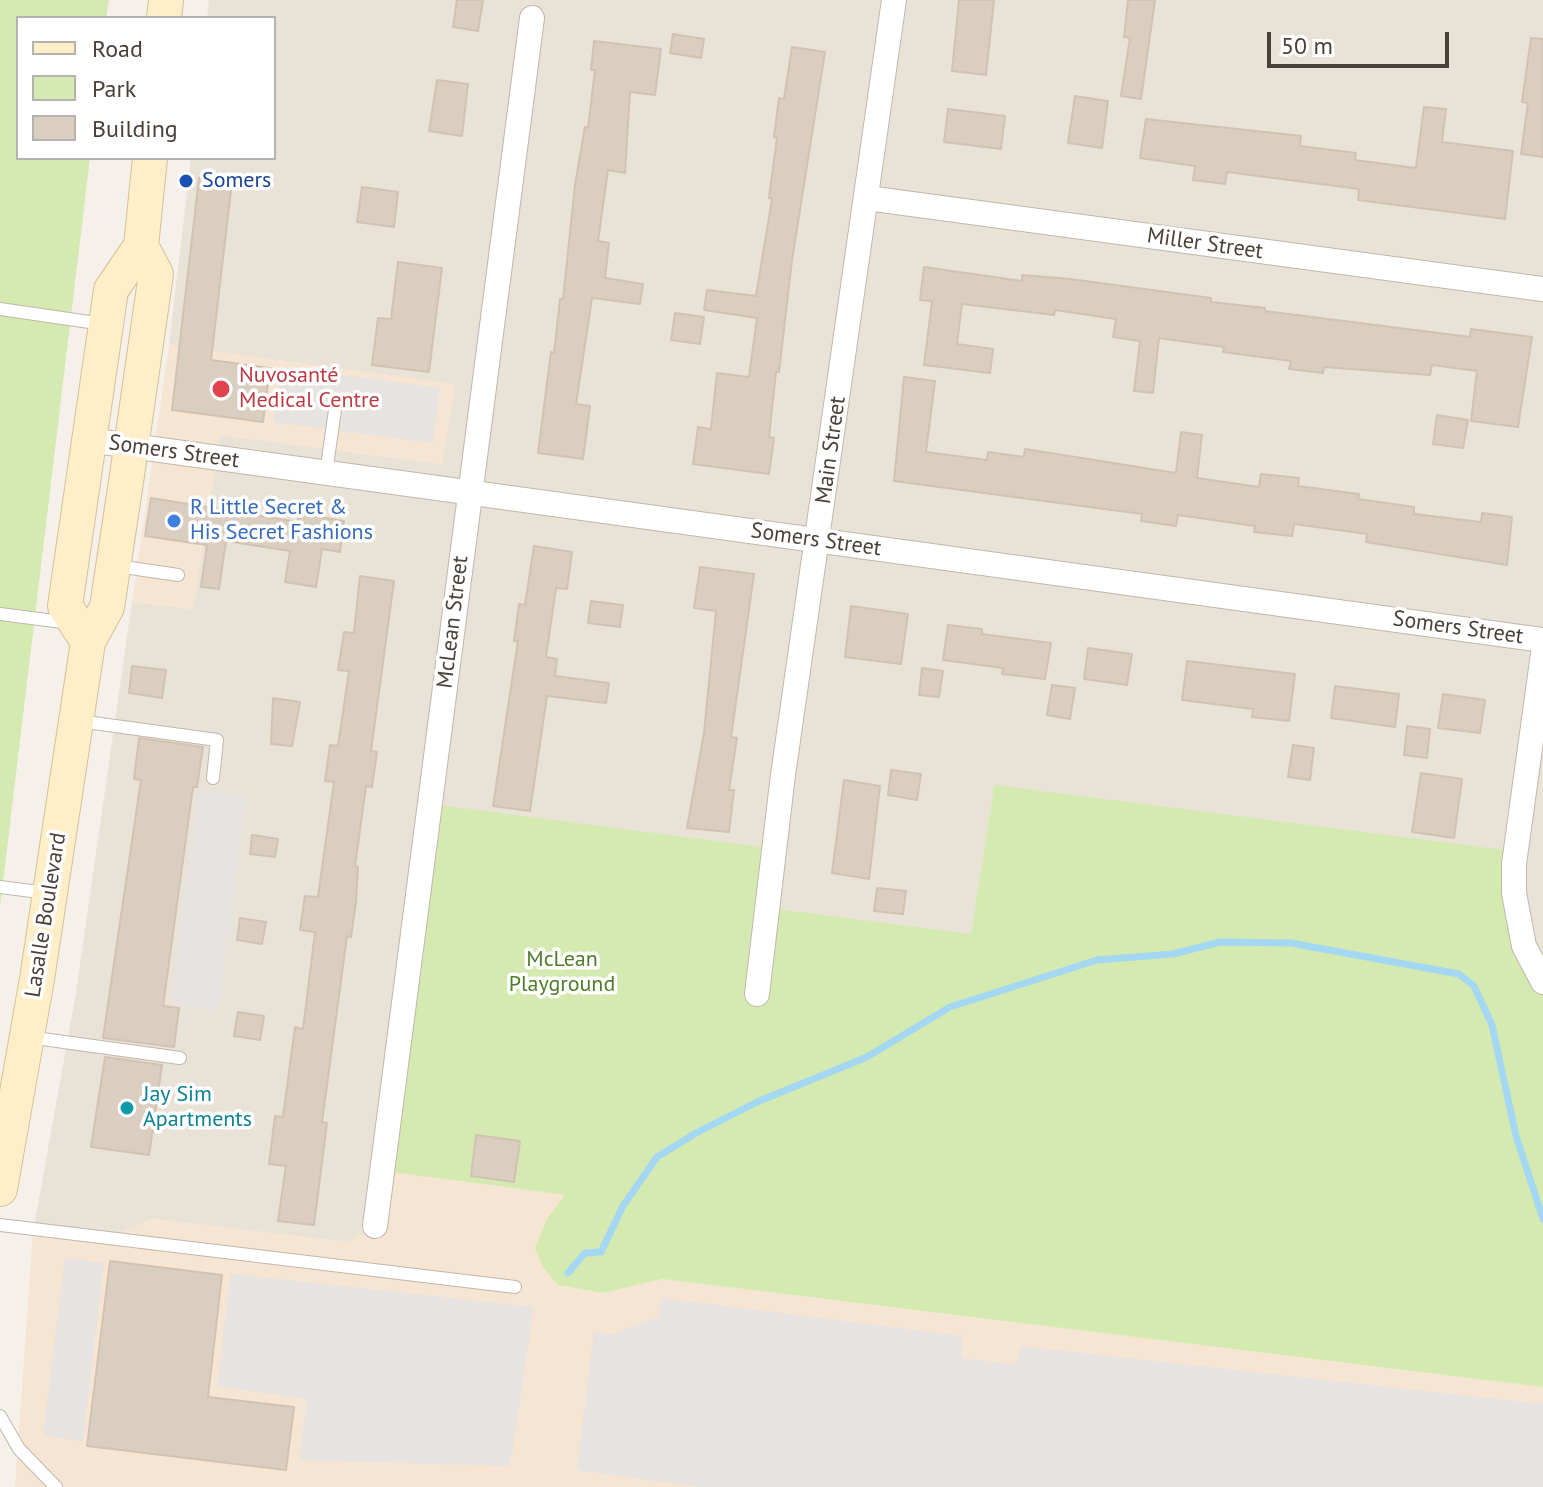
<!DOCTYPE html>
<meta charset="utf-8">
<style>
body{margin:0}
#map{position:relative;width:1543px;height:1487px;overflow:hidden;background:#f5f0e9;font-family:"PT Sans",sans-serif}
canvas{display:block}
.legend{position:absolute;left:16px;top:16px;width:260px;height:144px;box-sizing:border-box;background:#fff;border:2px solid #b6b3af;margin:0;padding:10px 14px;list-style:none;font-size:24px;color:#494037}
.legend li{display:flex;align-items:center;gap:16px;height:40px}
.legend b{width:40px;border:2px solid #b6b3af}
.scale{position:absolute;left:1267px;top:32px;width:182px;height:36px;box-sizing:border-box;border:4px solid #494037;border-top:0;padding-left:10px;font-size:24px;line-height:28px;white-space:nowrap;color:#494037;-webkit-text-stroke:6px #fff;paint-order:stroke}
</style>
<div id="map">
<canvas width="1543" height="1487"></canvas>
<ul class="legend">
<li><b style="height:10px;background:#ffeec8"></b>Road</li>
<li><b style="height:22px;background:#d4eab1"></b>Park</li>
<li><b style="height:22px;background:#dacec1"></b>Building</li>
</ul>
<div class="scale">50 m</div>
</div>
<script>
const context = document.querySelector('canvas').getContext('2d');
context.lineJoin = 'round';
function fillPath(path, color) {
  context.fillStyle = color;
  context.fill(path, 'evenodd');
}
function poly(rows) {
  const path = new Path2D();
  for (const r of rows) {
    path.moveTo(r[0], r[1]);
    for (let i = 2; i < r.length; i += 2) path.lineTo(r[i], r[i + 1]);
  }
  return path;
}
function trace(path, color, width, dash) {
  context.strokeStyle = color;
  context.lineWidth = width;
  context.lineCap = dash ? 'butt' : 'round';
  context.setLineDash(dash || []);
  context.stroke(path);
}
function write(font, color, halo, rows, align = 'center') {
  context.font = font + ' "PT Sans",sans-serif';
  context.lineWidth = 7;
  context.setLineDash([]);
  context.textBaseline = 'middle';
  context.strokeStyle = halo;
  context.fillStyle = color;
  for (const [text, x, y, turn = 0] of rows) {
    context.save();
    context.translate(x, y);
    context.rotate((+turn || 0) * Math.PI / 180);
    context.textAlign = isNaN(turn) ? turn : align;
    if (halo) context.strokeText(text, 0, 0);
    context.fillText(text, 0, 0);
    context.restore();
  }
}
fillPath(poly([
 [209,0,1543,0,1543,989,994,785,971,935,769,908,377,1227,347,1242,153,1219,101,1240,33,1232,76,993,132,602,193,609,220,435,442,464,455,385,169,345,191,158,274,158,274,18,207,18]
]), '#e9e2d7');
fillPath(poly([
 [169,345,455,384,442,464,220,435,193,609,132,602],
 [385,1171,565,1195,547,1219,544,1269,558,1285,603,1293,662,1279,1543,1387,1543,1487,15,1487,33,1232,101,1240,153,1219,347,1242,377,1227]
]), '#f7e5d4');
fillPath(poly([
 [0,0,109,0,106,18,18,18,18,158,90,158,0,907],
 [994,785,1513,851,1543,989,1543,1387,662,1279,603,1293,558,1285,544,1269,535,1248,547,1219,565,1195,385,1171,431,804,777,849,769,908,971,934]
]), '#d4eab1');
fillPath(poly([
 [281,367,440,388,433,443,273,422],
 [199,791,246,796,218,1010,172,1004],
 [65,1258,104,1263,83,1441,43,1436],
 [231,1274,534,1307,510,1466,299,1460,307,1399,217,1386],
 [661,1298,963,1336,962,1358,1017,1365,1020,1346,1543,1404,1543,1487,700,1487,577,1470,594,1331,612,1334,659,1317]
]), '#e6e3e0');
trace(poly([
 [568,1273,585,1253,601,1252,623,1206,657,1157,696,1133,757,1102,867,1057,950,1007,1097,960,1173,954,1220,942,1291,943,1459,974,1474,986,1492,1025,1516,1136,1543,1219]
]), '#a4d8f2', 7);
const building = poly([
 [457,0,483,0,478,31,453,27,457,0],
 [959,0,994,0,986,75,952,71,959,0],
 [1128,0,1155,0,1141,99,1121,96,1130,38,1124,37,1128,0],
 [673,34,704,39,701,58,670,53,673,34],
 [1531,38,1543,39,1543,157,1521,154,1528,103,1522,102,1531,38],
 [594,41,661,49,655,95,630,92,625,173,608,170,598,241,609,243,605,278,643,284,640,304,592,298,576,404,590,406,583,459,538,453,551,352,554,353,560,299,563,299,575,185,585,127,588,128,595,70,591,70,594,41],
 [792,47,825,52,792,260,779,372,776,372,769,437,774,438,769,474,693,464,698,427,711,429,717,373,749,377,757,318,704,310,707,290,756,296,772,199,769,198,777,138,774,137,779,98,784,99,792,47],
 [437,80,468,84,462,136,429,131,437,80],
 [1075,96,1108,101,1102,148,1068,143,1075,96],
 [1424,107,1446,109,1442,142,1513,151,1505,219,1358,200,1359,189,1227,172,1225,184,1193,180,1195,166,1140,158,1146,119,1301,136,1300,146,1356,153,1355,160,1416,168,1424,107],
 [948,109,1005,116,1001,149,944,142,948,109],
 [199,178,232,182,211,360,270,368,263,422,172,410,199,178],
 [362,187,398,192,394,227,357,222,362,187],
 [398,262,442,268,429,372,372,365,378,318,391,319,398,262],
 [924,267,1022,281,1022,275,1070,279,1211,298,1211,302,1265,308,1265,311,1470,337,1471,329,1532,337,1518,427,1471,421,1477,371,1432,365,1430,375,1324,367,1323,373,1289,369,1291,361,1223,352,1224,347,1159,338,1153,393,1134,391,1140,341,1113,337,1116,319,1055,310,1054,315,962,304,957,344,993,349,990,373,924,365,932,301,920,300,924,267],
 [675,313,704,317,700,344,671,340,675,313],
 [904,377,935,381,926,452,987,460,988,452,1024,457,1025,449,1176,473,1181,432,1202,435,1197,478,1259,487,1261,474,1299,478,1298,486,1359,494,1358,499,1414,507,1414,514,1481,522,1482,513,1512,517,1507,565,1366,542,1367,534,1294,524,1292,536,1254,532,1255,526,1178,515,1176,526,1141,521,1142,514,894,481,904,377],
 [1437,415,1468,420,1463,448,1433,444,1437,415],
 [151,498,298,522,299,514,344,521,340,552,322,549,316,587,285,582,290,551,226,541,219,589,201,587,207,545,145,536,151,498],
 [534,546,572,552,567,589,556,588,546,657,557,659,555,676,609,683,606,703,547,696,530,811,493,806,518,641,514,641,519,604,525,605,534,546],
 [700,567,754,574,731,737,737,738,729,790,734,790,729,832,687,828,704,733,716,611,694,608,700,567],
 [360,576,394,581,371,751,377,752,372,787,366,786,355,866,358,867,356,902,351,937,347,936,322,1122,327,1123,314,1225,278,1221,286,1166,269,1164,275,1116,283,1117,295,1027,303,1029,315,932,300,930,305,896,318,897,334,782,325,781,330,745,338,746,349,671,338,670,344,632,354,633,360,576],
 [591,601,623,605,620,627,588,623,591,601],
 [851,606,908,614,901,664,845,657,851,606],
 [948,625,982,629,982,634,1051,643,1045,679,1002,674,1003,668,943,660,948,625],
 [1088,648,1132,654,1127,685,1084,679,1088,648],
 [1187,661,1295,674,1289,721,1252,717,1253,709,1182,700,1187,661],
 [132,666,166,670,162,698,129,693,132,666],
 [922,668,943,671,939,697,919,695,922,668],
 [1052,685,1075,688,1070,719,1047,715,1052,685],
 [1335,686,1399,694,1395,727,1331,718,1335,686],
 [1443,694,1485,700,1480,733,1438,728,1443,694],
 [273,698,300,702,292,746,271,744,273,698],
 [1407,726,1430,729,1427,758,1404,755,1407,726],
 [139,738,203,747,197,787,193,787,163,1006,179,1008,174,1047,103,1038,141,780,134,779,139,738],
 [1293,745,1314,748,1310,780,1288,777,1293,745],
 [891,770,921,774,917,800,888,795,891,770],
 [1421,773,1462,779,1454,838,1412,832,1421,773],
 [844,780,880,786,869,879,832,873,844,780],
 [252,835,278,839,275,857,250,854,252,835],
 [877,888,906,891,903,914,874,911,877,888],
 [240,918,266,922,262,944,237,940,240,918],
 [238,1012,264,1016,260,1040,234,1036,238,1012],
 [105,1057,162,1065,149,1155,91,1147,105,1057],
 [476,1135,520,1141,514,1182,471,1176,476,1135],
 [110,1261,222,1275,208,1397,294,1407,286,1470,87,1446,110,1261]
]);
fillPath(building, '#dacec1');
trace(building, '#d2c2b1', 2);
const lane = poly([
 [0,309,103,324],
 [326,473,336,403],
 [117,566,178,575],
 [0,614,70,623],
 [79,721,217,740,213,778],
 [0,887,47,893],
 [28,1037,180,1058],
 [0,1225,515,1287],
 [0,1416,19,1449,56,1487]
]);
const street = poly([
 [867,198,1543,289],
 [88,440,1543,640],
 [1543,654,1514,864,1514,893,1524,946,1543,982],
 [757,994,783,775,894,0],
 [375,1226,532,18]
]);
const secondary = poly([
 [164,18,166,0],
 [88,642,65,606,111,290,141,246,150,158],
 [0,1189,37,979,88,642,107,607,126,482,156,274,141,246]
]);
trace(lane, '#c1b7ab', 14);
trace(street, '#c1b7ab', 26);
trace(secondary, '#d5c198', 36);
trace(lane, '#fff', 12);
trace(street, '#fff', 24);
trace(secondary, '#ffeec8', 34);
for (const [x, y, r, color] of [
 [186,181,8,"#1a4fb4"],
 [221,389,10,"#e0444e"],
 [174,521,8,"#3f7fe0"],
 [127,1108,8,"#0f9aa8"]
]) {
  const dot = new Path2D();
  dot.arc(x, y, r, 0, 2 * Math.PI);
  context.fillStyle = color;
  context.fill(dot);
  trace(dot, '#fff', 3);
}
write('22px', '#164399', '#fff', [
 ["Somers",202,181]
], 'left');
write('22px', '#494037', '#fff', [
 ["Miller Street",1205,244,8],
 ["Main Street",831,450,-82],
 ["Somers Street",174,452,8],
 ["Somers Street",816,540,8],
 ["McLean Street",453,622,-83],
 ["Somers Street",1458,628,8],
 ["Lasalle Boulevard",46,915,-81]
]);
write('22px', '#be3a42', '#fff', [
 ["Nuvosanté",239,376],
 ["Medical Centre",239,401]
], 'left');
write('22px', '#366cbe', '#fff', [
 ["R Little Secret &",190,508],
 ["His Secret Fashions",190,533]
], 'left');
write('22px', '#4e7c28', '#fff', [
 ["McLean",562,960],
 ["Playground",562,985]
]);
write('22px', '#0d838f', '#fff', [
 ["Jay Sim",143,1095],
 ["Apartments",143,1120]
], 'left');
</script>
